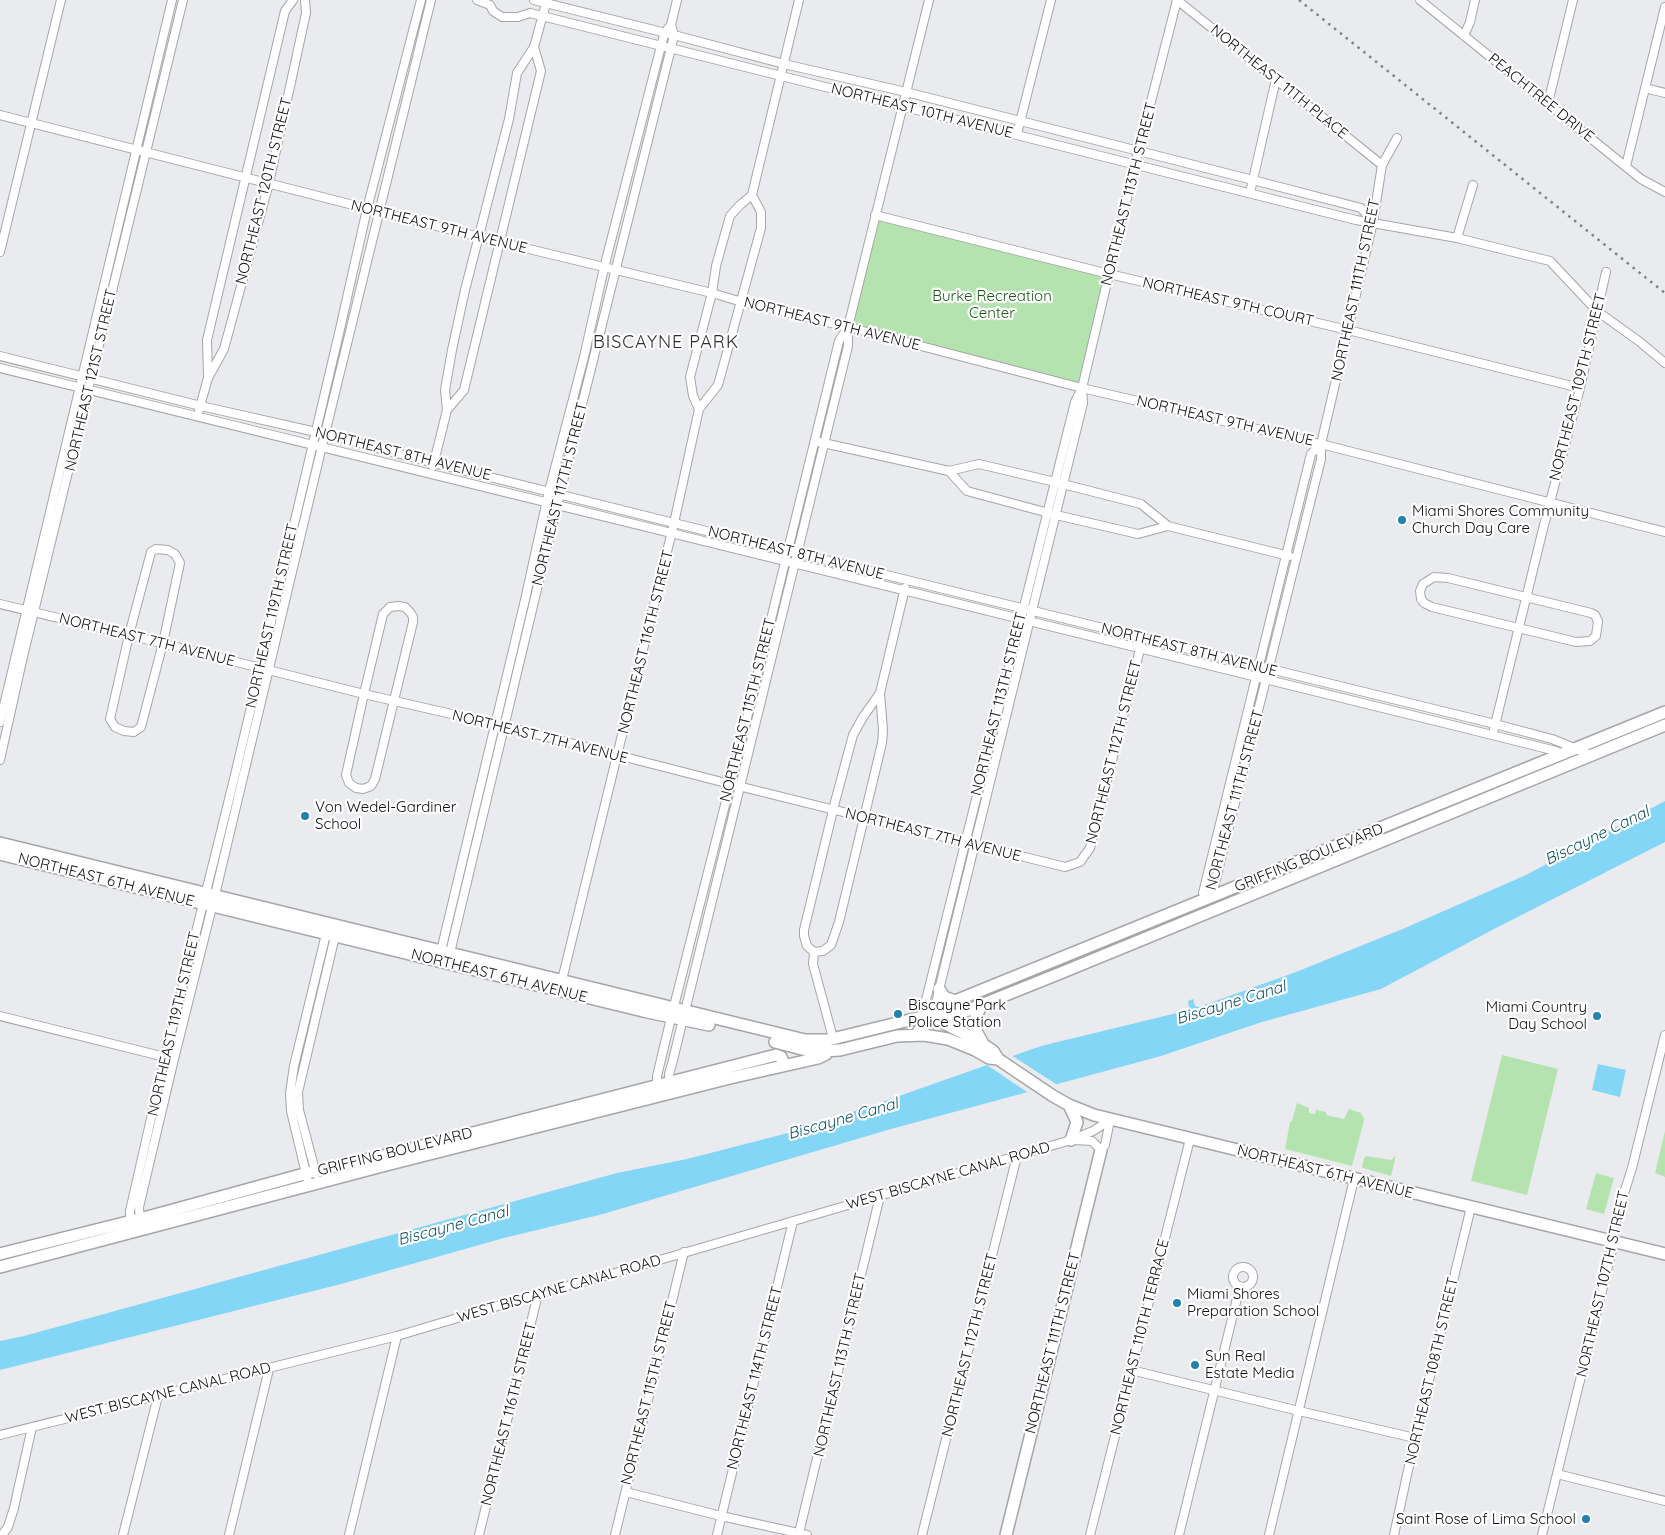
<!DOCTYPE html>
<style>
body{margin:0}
canvas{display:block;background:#eaebee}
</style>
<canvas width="1665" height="1535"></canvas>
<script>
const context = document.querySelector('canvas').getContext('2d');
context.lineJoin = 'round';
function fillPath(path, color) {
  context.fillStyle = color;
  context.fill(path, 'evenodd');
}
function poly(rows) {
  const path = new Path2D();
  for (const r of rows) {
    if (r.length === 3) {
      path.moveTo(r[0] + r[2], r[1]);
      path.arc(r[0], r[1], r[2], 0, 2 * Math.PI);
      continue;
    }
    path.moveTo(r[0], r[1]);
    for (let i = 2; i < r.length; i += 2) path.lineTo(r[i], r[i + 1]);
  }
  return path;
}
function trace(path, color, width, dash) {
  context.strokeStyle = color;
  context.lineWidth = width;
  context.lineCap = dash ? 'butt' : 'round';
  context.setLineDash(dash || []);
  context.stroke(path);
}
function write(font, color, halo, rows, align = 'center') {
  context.font = font + ' Quicksand,sans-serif';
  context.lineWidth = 4.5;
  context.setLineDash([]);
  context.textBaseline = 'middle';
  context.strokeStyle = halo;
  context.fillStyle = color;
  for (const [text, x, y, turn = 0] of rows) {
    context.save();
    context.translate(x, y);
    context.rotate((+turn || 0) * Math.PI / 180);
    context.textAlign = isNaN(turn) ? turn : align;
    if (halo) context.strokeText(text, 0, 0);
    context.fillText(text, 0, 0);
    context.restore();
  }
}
fillPath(poly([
 [875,215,1109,274,1082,388,848,327],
 [1502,1055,1558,1069,1527,1195,1471,1181],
 [1297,1103,1309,1108,1309,1113,1315,1114,1316,1110,1326,1112,1326,1115,1344,1119,1349,1109,1361,1113,1364,1119,1363,1124,1352,1166,1285,1149,1290,1122,1292,1121],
 [1665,1131,1665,1177,1655,1173],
 [1396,1155,1391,1176,1363,1168,1362,1166,1364,1158,1367,1156,1391,1160],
 [1596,1173,1614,1178,1604,1214,1586,1209]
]), '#b5e3b0');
fillPath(poly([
 [1665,801,1665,842,1496,928,1381,989,1262,1022,1161,1056,891,1129,603,1214,504,1238,341,1284,0,1370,0,1341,24,1336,617,1173,687,1159,792,1132,882,1102,1041,1046,1177,1013,1182,1014,1189,1009,1188,1001,1193,999,1195,1006,1199,1007,1296,972,1405,928,1526,875],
 [1598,1064,1626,1070,1620,1097,1592,1090]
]), '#84d6f6');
fillPath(poly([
 [1011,1055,1059,1086,1030,1094,987,1065]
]), '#eaebee');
const street = poly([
 [477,0,490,5,493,11,502,17,518,17,530,13,1356,220,1457,238,1550,261,1597,311,1640,342,1665,363],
 [534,0,674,35,784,64,906,92,1253,180,1361,208,1373,222],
 [1420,0,1641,179,1665,192],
 [1464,36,1470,22,1475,0],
 [1645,88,1665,93],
 [1548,103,1573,0],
 [0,115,479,237,712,293,742,302,848,327,1082,388,1321,444,1665,532],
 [1017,134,1051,0],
 [1626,166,1665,7],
 [1250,193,1276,79],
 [875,215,1109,274,1348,330,1580,388],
 [1457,238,1473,185],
 [0,252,61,0],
 [0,356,201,406,325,434,434,463,674,523,1495,724,1552,739,1591,755],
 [0,368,1460,727,1556,751,1563,755],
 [208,376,207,340,285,11,293,0],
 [699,409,693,396,690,377,712,293,716,266,730,216,740,205,752,195,799,0],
 [199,410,208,378,224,349,269,183,306,13,305,0],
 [447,410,464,390,541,71,534,47],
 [819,442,949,471,979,464,1055,482,1141,504,1168,526,1289,556],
 [1321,444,1311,454,1203,893,1207,899,1213,891,1321,459,1321,444,1373,222,1382,165,1397,138],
 [433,466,447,410,445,390,452,350,465,290,509,119,517,73,534,47,547,0],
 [949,471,967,491,1056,515,1138,534,1168,526],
 [156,549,168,550,175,554,180,563,163,643,141,727,134,732,124,731,115,727,110,719,129,635,151,552,156,549],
 [1434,577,1448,578,1591,613,1595,615,1598,621,1596,636,1590,641,1576,642,1432,607,1424,603,1421,599,1420,591,1423,584,1434,577],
 [0,604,129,635,364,694,504,726,730,784,1065,867,1080,862,1090,848,1141,645],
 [398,606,405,607,410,612,413,617,413,622,375,779,371,786,363,789,356,788,349,783,346,775,364,694,383,614,390,607,398,606],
 [880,693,863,717,853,735,835,802,804,930,804,936,807,946,814,952,823,951,831,945,839,922,882,743,883,730,880,693,905,588],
 [0,722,172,0],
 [1494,729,1543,529,1580,388,1606,272],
 [0,760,22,661,183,0],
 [814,952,813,964,833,1038],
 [440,955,525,600,549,491,584,357,604,268,661,46,665,32,671,25,677,0],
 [449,957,560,493,671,48,674,35,671,25],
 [561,984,674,523,699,409,718,385,761,228,761,212,752,195],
 [937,1015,936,1006,938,994,1083,403,1082,388],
 [0,1016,169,1058],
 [928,1020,925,1004,1075,402,1082,388,1135,164,1177,0,1382,165],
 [670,1086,669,1074,672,1064,848,346,848,327,929,0],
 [657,1088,657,1076,671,1018,744,730,839,341,848,327],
 [1074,1140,1092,1141,1101,1150,1105,1145,1110,1120],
 [316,1174,299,1110,298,1092,336,932],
 [309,1186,291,1111,290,1093,294,1066,327,930],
 [140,1223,139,1207,174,1059,215,895,322,446,431,0],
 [130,1226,130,1211,165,1057,235,775,340,329,367,209,421,0],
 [1243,1277,10],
 [1131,1370,1299,1411,1415,1438],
 [0,1435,397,1336,538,1294,615,1273,1071,1140,1093,1131,1110,1120],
 [1557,1474,1665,1501],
 [626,1492,721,1516,807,1535],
 [799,1533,880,1196],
 [2,1535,8,1527,14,1508,32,1427],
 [123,1535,158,1396],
 [229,1535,269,1369],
 [349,1535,397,1336],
 [479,1535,538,1294],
 [615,1535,684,1252],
 [717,1535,793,1221],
 [922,1535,1017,1156],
 [1090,1535,1190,1139],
 [1179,1535,1240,1286],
 [1269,1535,1354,1179],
 [1394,1535,1415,1438,1471,1207],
 [1542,1535,1614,1242,1612,1232,1632,1168,1665,1035]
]);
const secondary = poly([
 [0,843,805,1040,828,1040,926,1016,938,1020,975,1039,993,1051,998,1059,1053,1096,1069,1105,1094,1115,1665,1254],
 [0,854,643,1011,709,1025],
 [939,989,944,997,955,1001],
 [982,1004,976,1016,975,1024,976,1031,982,1042],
 [926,1016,950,1006,955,1001,1665,712],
 [916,1035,921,1028,929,1022,956,1015,1063,972,1665,725],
 [775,1042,806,1050,823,1051,840,1050,897,1036,924,1035,948,1039,975,1050,989,1058,998,1059],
 [1069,1105,1077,1122,1071,1140],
 [0,1254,140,1219,315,1171,395,1153,776,1055,781,1057,784,1065],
 [0,1267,390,1164,730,1078,818,1058,826,1054],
 [1006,1535,1101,1150]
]);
trace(street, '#a5a6a8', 10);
trace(secondary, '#a5a6a8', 14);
trace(street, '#fff', 8);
trace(secondary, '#fff', 11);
trace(poly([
 [1299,0,1665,293]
]), '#818284', 2.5, [2.5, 5]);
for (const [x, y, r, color] of [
 [1402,520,5,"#2082ad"],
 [305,816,5,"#2082ad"],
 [898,1014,5,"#2082ad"],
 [1597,1016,5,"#2082ad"],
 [1177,1303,5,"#2082ad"],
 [1195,1365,5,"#2082ad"],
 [1586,1519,5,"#2082ad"]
]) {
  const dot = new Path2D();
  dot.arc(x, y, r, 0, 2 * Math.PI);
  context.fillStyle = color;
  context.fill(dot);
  trace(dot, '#fff', 2);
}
write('15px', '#0f0f10', '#fff', [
 ["NORTHEAST 11TH PLACE",1279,82,39],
 ["PEACHTREE DRIVE",1541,98,39],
 ["NORTHEAST 10TH AVENUE",922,111,14],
 ["NORTHEAST 120TH STREET",264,191,-76],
 ["NORTHEAST 113TH STREET",1129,194,-76],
 ["NORTHEAST 9TH AVENUE",439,227,14],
 ["NORTHEAST 111TH STREET",1356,290,-78],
 ["NORTHEAST 9TH COURT",1228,302,13],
 ["NORTHEAST 9TH AVENUE",832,324,14],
 ["NORTHEAST 121ST STREET",91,380,-77],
 ["NORTHEAST 109TH STREET",1578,387,-76],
 ["NORTHEAST 9TH AVENUE",1225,421,13],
 ["NORTHEAST 8TH AVENUE",403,454,14],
 ["NORTHEAST 117TH STREET",560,494,-76],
 ["NORTHEAST 8TH AVENUE",796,553,14],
 ["NORTHEAST 119TH STREET",272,616,-77],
 ["NORTHEAST 7TH AVENUE",147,640,14],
 ["NORTHEAST 116TH STREET",646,642,-76],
 ["NORTHEAST 8TH AVENUE",1189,650,14],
 ["NORTHEAST 113TH STREET",999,704,-76],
 ["NORTHEAST 115TH STREET",748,710,-76],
 ["NORTHEAST 7TH AVENUE",540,737,14],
 ["NORTHEAST 112TH STREET",1114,752,-76],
 ["NORTHEAST 111TH STREET",1235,800,-75],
 ["NORTHEAST 7TH AVENUE",933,835,14],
 ["GRIFFING BOULEVARD",1309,858,-22],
 ["NORTHEAST 6TH AVENUE",106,880,14],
 ["NORTHEAST 6TH AVENUE",499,976,14],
 ["NORTHEAST 119TH STREET",174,1024,-77],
 ["GRIFFING BOULEVARD",395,1152,-14],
 ["NORTHEAST 6TH AVENUE",1325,1172,14],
 ["WEST BISCAYNE CANAL ROAD",948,1176,-16],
 ["NORTHEAST 107TH STREET",1603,1284,-77],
 ["WEST BISCAYNE CANAL ROAD",559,1289,-16],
 ["NORTHEAST 110TH TERRACE",1140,1337,-76],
 ["NORTHEAST 111TH STREET",1053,1343,-76],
 ["NORTHEAST 112TH STREET",970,1345,-76],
 ["NORTHEAST 113TH STREET",840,1365,-77],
 ["NORTHEAST 108TH STREET",1432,1371,-77],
 ["NORTHEAST 114TH STREET",755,1378,-76],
 ["WEST BISCAYNE CANAL ROAD",168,1393,-14],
 ["NORTHEAST 115TH STREET",649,1393,-76],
 ["NORTHEAST 116TH STREET",509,1414,-76]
]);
write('15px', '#175b15', '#fff', [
 ["Burke Recreation",992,296],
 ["Center",992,313]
]);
write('15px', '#0f0f10', '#fff', [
 ["Miami Shores Community",1412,511],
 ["Church Day Care",1412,528],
 ["Von Wedel-Gardiner",315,807],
 ["School",315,824],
 ["Biscayne Park",908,1005],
 ["Police Station",908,1022],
 ["Miami Country",1587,1007,"right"],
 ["Day School",1587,1024,"right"],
 ["Miami Shores",1187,1294],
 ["Preparation School",1187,1311],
 ["Sun Real",1205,1356],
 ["Estate Media",1205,1373],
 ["Saint Rose of Lima School",1576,1519,"right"]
], 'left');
write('italic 16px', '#0e5469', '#fff', [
 ["Biscayne Canal",1597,836,-26],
 ["Biscayne Canal",1231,1003,-17],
 ["Biscayne Canal",843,1119,-16],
 ["Biscayne Canal",453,1226,-15]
]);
context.letterSpacing = '1px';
write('18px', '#2d2e2f', '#fff', [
 ["BISCAYNE PARK",666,343]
]);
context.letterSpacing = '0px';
</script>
